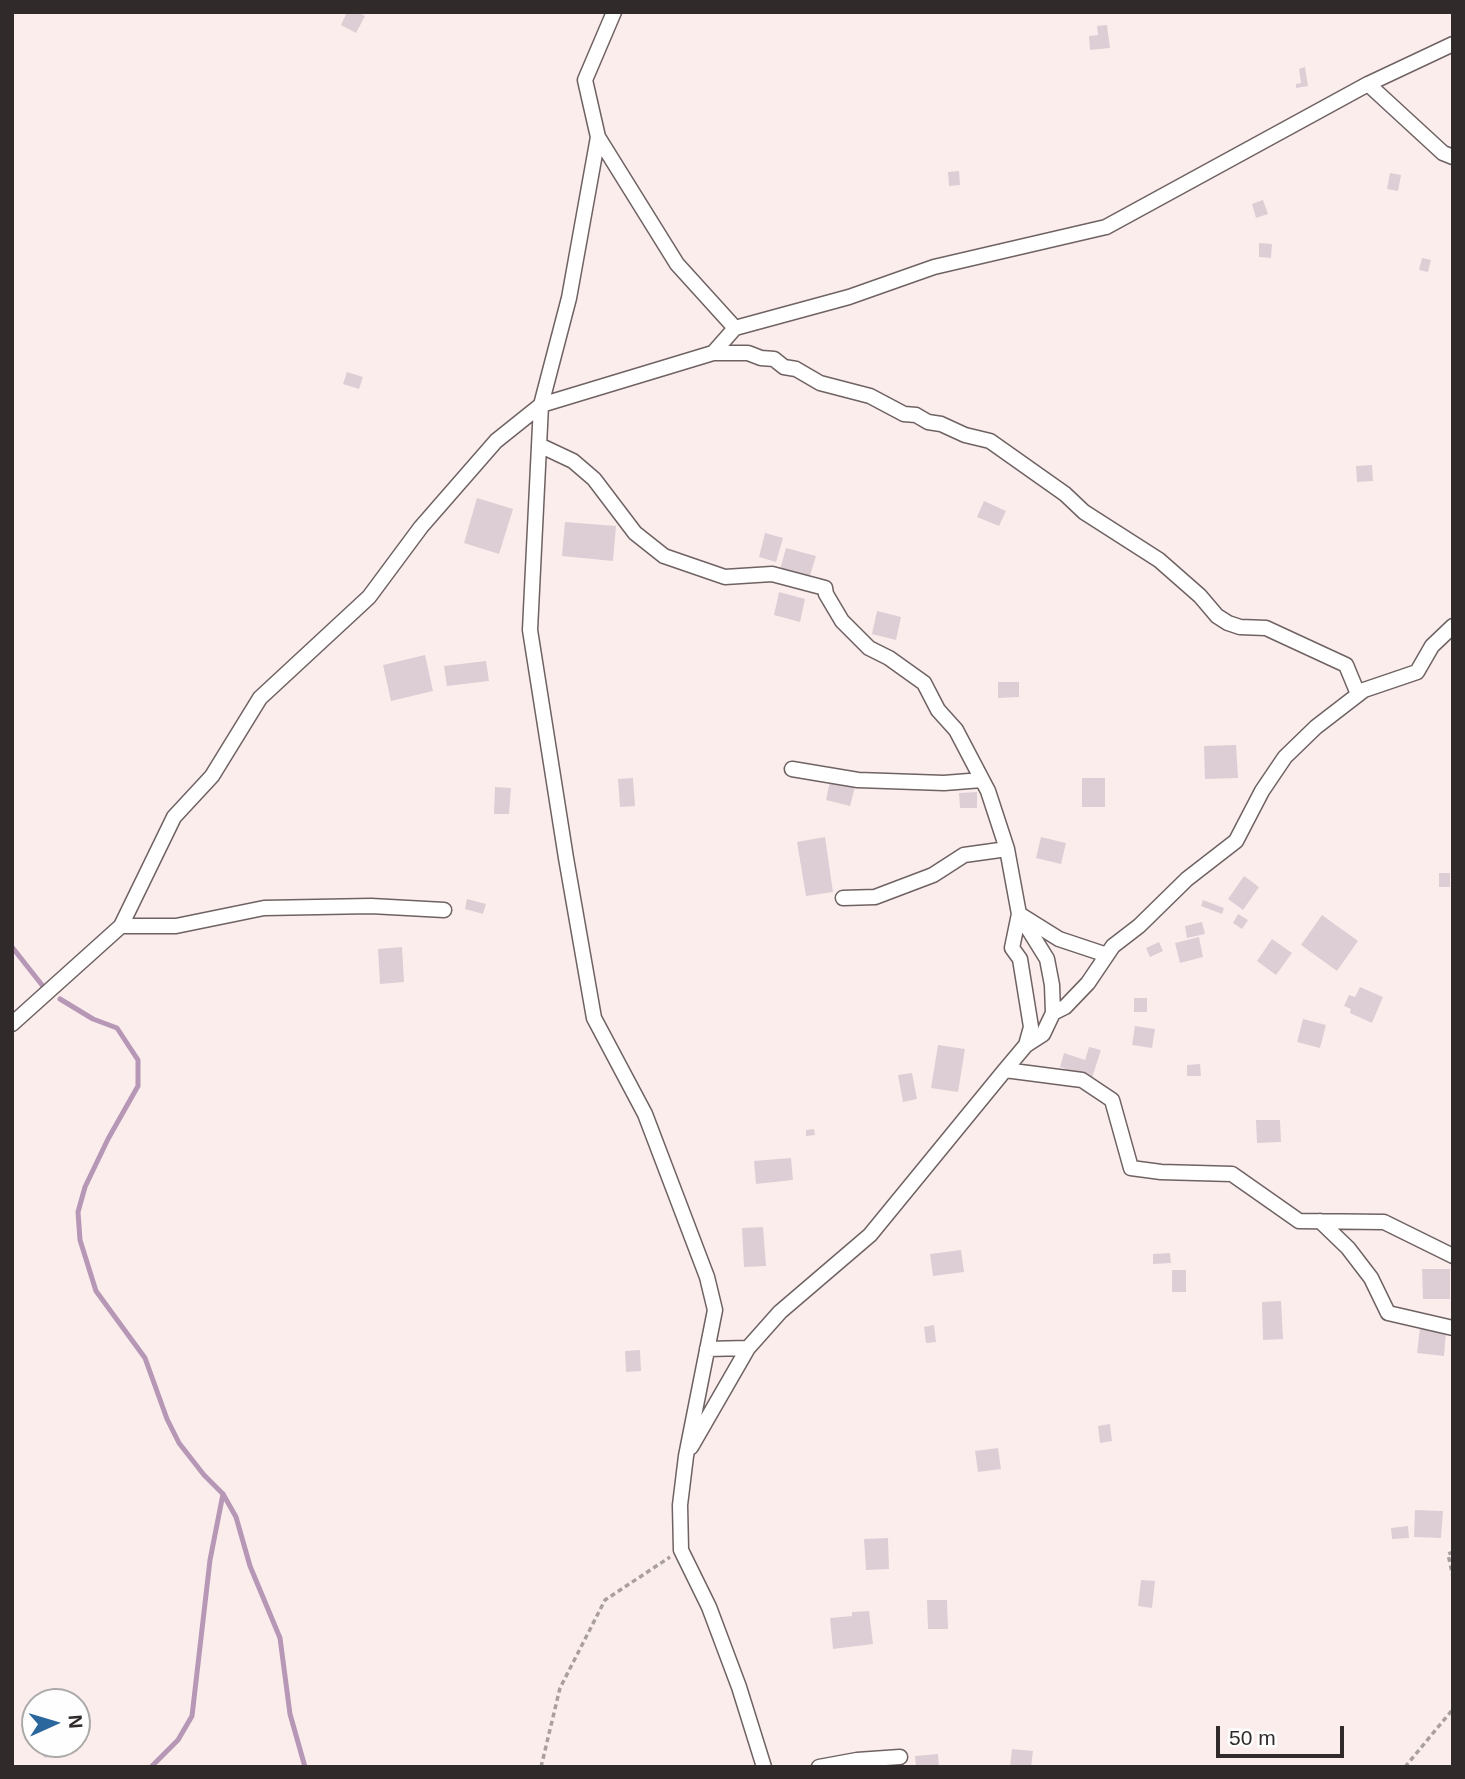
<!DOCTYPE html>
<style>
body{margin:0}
#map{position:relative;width:1465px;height:1779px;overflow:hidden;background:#fceded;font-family:Helvetica,sans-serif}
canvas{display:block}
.frame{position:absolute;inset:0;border:14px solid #302a2a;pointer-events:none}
.north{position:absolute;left:21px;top:1688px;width:70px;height:70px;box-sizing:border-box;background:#fefefe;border:2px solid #aca9a9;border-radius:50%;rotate:86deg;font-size:19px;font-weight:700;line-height:28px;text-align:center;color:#302a2a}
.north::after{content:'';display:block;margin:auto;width:24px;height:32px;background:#2b669d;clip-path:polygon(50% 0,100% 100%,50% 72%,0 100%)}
.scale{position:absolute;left:1216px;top:1726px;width:128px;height:32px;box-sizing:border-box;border:4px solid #302a2a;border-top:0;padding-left:9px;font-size:21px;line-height:24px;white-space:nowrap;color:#302a2a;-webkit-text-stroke:5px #fefefe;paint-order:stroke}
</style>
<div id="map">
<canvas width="1465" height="1779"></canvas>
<div class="frame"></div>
<div class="north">N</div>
<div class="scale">50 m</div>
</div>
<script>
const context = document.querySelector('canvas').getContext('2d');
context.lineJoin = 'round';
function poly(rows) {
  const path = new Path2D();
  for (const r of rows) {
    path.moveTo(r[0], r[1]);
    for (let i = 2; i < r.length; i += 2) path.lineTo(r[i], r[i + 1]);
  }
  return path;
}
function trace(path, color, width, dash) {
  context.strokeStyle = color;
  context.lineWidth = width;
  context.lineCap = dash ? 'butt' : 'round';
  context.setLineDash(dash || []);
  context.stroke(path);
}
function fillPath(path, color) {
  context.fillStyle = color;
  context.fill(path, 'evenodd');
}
trace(poly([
 [12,947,42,985],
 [60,999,93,1019,117,1028,138,1060,138,1086,108,1139,85,1187,78,1212,80,1240,96,1291,145,1358,167,1419,179,1443,204,1475,223,1494,236,1517,250,1566,280,1638,290,1714,305,1767],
 [151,1767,178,1740,192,1716,210,1560,223,1494]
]), '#b697b6', 5);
fillPath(poly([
 [347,12,357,12,365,16,356,33,341,25],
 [1107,25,1110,48,1090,50,1089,36,1098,35,1097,26],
 [1305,67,1308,86,1296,88,1296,84,1301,83,1299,69],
 [959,171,960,185,949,186,948,172],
 [1390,173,1401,175,1398,191,1387,189],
 [1263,200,1268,214,1256,218,1252,204],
 [1259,243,1272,244,1271,258,1259,257],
 [1422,258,1431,260,1428,272,1419,270],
 [347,372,363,377,359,389,343,384],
 [1372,465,1373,481,1357,482,1356,466],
 [477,498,513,509,499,554,464,543],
 [984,501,1006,511,999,526,977,517],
 [565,522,616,526,613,561,562,556],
 [765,533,783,538,776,562,759,557],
 [786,548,816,556,808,582,779,573],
 [779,592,805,599,800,622,774,615],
 [877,611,901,617,896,640,872,634],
 [425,655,433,691,391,701,383,665],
 [486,661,489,681,447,686,444,666],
 [998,682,1019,682,1019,697,998,698],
 [1236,745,1238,778,1205,779,1204,746],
 [633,778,635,806,620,807,618,779],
 [1082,778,1105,778,1105,807,1082,807],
 [830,781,855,787,850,806,826,800],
 [495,787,511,788,509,814,494,814],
 [977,792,977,808,960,808,959,793],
 [825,837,833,892,806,896,797,842],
 [1041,837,1066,843,1061,864,1036,858],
 [1439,873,1450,873,1450,887,1439,887],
 [1244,876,1259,887,1243,910,1228,899],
 [467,899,486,904,483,914,465,909],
 [1203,900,1224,908,1222,914,1201,906],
 [1238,914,1248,920,1242,929,1233,923],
 [1322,915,1358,941,1337,971,1301,945],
 [1202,922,1205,934,1187,938,1185,926],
 [1199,937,1203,957,1180,963,1175,943],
 [1272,939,1292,953,1276,975,1257,961],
 [1159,942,1163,951,1150,957,1146,948],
 [402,947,404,982,380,984,378,949],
 [1360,987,1383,997,1372,1023,1350,1013,1351,1009,1344,1006,1349,995,1355,997],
 [1134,998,1147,998,1147,1012,1134,1012],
 [1303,1019,1326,1025,1320,1048,1297,1042],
 [1135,1026,1155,1029,1152,1048,1132,1045],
 [938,1045,965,1049,958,1092,931,1088],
 [1089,1047,1101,1050,1092,1078,1060,1067,1064,1053,1085,1060],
 [1200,1064,1201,1076,1187,1076,1187,1065],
 [912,1073,917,1099,903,1102,898,1075],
 [1256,1120,1280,1120,1281,1142,1257,1143],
 [814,1129,815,1135,806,1136,806,1130],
 [791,1158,793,1180,756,1184,754,1161],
 [763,1227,766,1266,744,1267,742,1228],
 [961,1250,964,1272,933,1276,930,1254],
 [1170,1253,1171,1263,1153,1264,1153,1254],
 [1422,1269,1450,1269,1450,1299,1423,1299],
 [1172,1270,1186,1270,1186,1292,1172,1292],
 [1281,1301,1283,1339,1263,1340,1262,1302],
 [934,1325,936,1342,926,1343,924,1327],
 [1420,1328,1446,1331,1444,1356,1417,1353],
 [640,1350,641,1371,626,1372,625,1351],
 [1110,1424,1112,1441,1100,1443,1098,1426],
 [998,1448,1001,1469,978,1472,975,1451],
 [1415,1510,1443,1511,1441,1538,1414,1537],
 [1408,1526,1409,1538,1392,1539,1391,1528],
 [888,1538,889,1569,866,1570,864,1539],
 [1141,1580,1155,1581,1152,1608,1138,1606],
 [927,1600,947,1600,948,1629,928,1629],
 [869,1611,873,1644,833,1649,830,1618,852,1616,852,1612],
 [42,1744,67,1744,69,1754,44,1758],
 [1012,1749,1033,1751,1031,1767,1010,1767],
 [938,1754,939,1767,916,1767,915,1756]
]), '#dcced4');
const street = poly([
 [614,12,585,80,598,137,569,298,541,405,530,630,566,858,594,1018,645,1114,707,1277,715,1310,686,1456,680,1505,681,1550,709,1607,739,1687,764,1767],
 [1368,84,1443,153,1453,157],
 [598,137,677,264,735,328,849,297,934,267,1106,227,1368,84,1453,44],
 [713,353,748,353,761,358,774,359,784,367,796,369,820,383,870,396,904,414,916,415,928,422,941,424,965,435,990,441,1065,494,1084,512,1159,560,1200,596,1217,616,1228,623,1240,627,1266,628,1346,665,1358,694],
 [539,445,573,461,594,479,635,533,664,556,725,577,772,574,825,588,826,594,842,621,869,648,889,658,924,683,938,710,956,730,988,791,1007,849,1019,914,1047,959,1052,985,1053,1013,1043,1034,1026,1045,1005,1070],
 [792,769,858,780,944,783,982,780],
 [843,898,875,897,933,875,964,855,1007,849],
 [121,926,176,926,264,908,371,906,444,910],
 [1053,1013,1065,1007,1088,983,1113,946,1139,926,1187,879,1236,841,1262,791,1285,757,1316,727,1364,690,1417,672,1432,646,1453,626],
 [12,1024,121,926,174,817,212,776,260,698,369,597,421,527,496,441,541,405,713,353,735,328],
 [1026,1045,1031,1027,1020,959,1012,948,1019,914,1059,939,1107,955],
 [1320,1221,1348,1248,1371,1278,1388,1313,1453,1328],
 [707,1349,748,1348,780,1312,870,1235,1005,1070,1082,1080,1112,1100,1131,1168,1161,1172,1232,1174,1299,1221,1384,1222,1453,1256],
 [691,1447,748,1348],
 [819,1767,857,1760,900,1757]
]);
trace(street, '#6f6262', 17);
trace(poly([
 [1453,1552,1448,1554,1453,1577],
 [541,1767,560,1688,605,1600,670,1557],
 [1405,1767,1453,1709]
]), '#aa9f9f', 3.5, [5, 3.5]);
trace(street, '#fff', 14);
</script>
